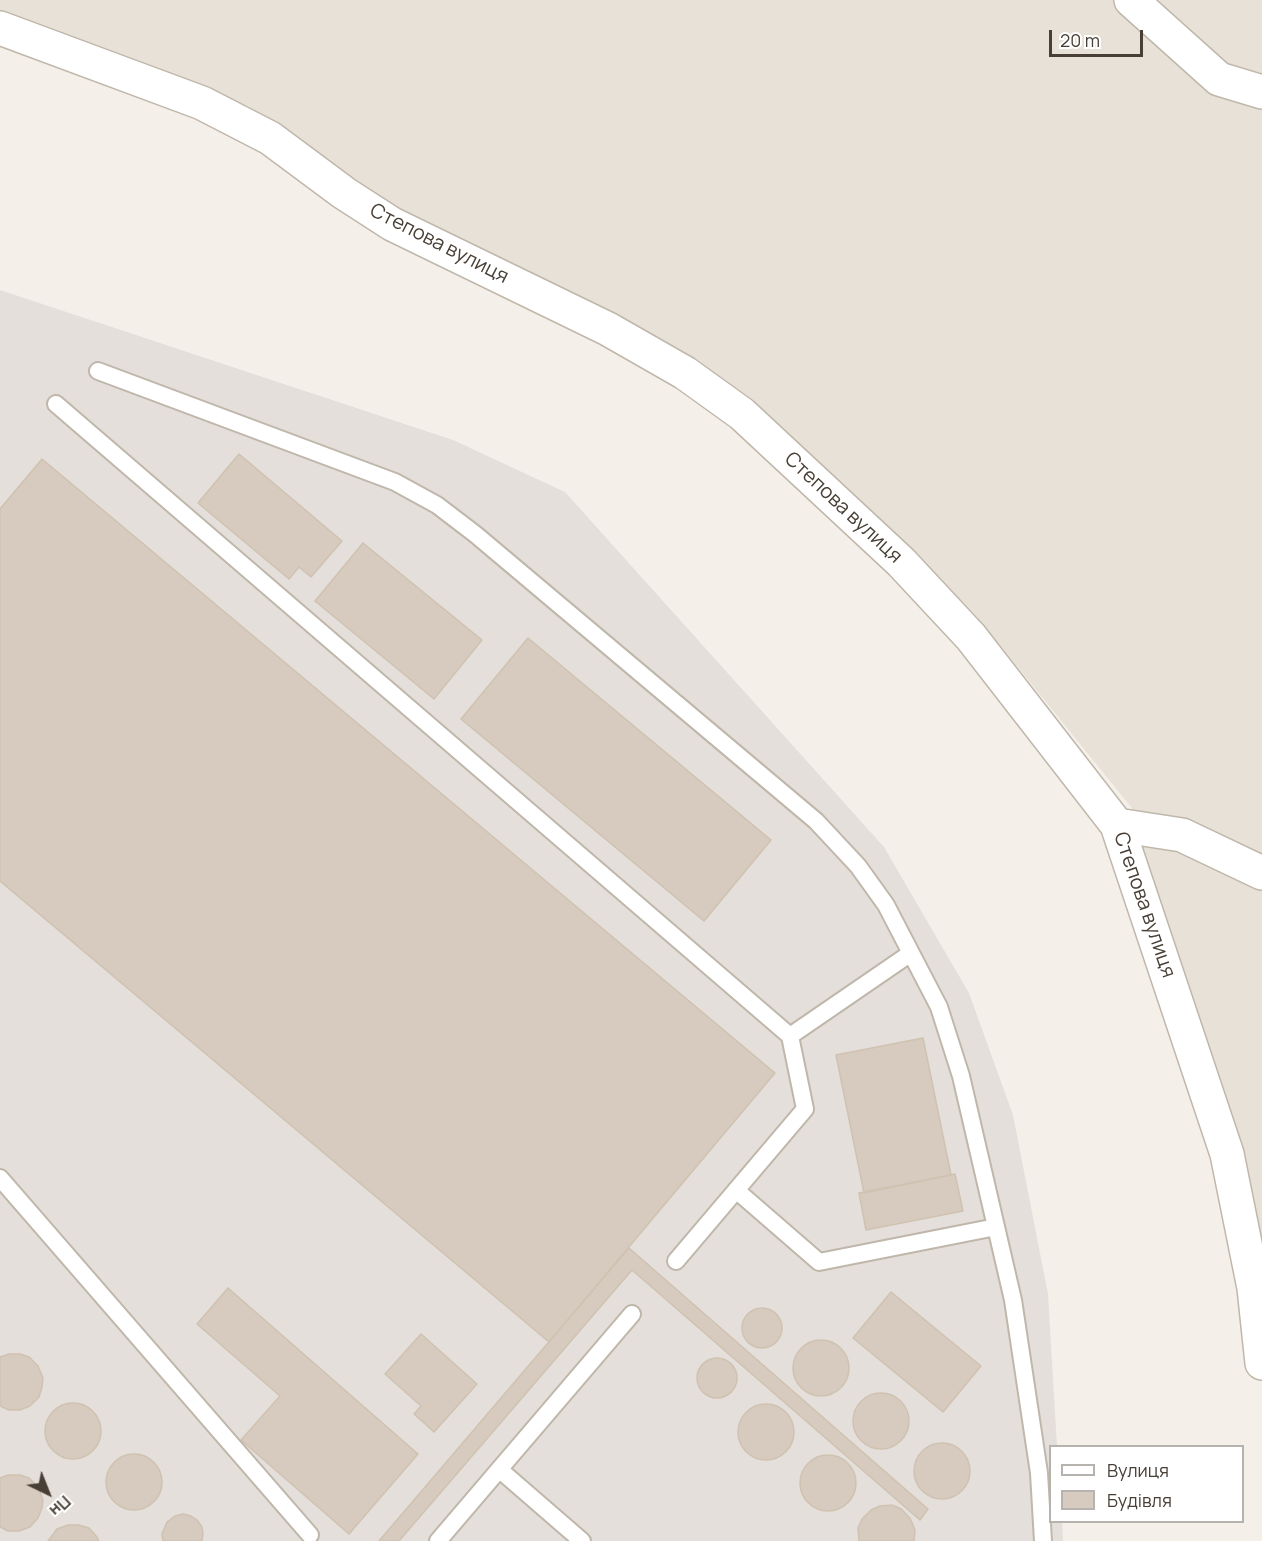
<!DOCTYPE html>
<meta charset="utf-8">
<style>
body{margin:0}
#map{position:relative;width:1262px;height:1541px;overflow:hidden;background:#f4f0e9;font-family:Manrope,sans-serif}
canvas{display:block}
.legend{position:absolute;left:1049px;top:1445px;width:195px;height:78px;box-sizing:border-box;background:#fff;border:2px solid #b6b3af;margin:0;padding:8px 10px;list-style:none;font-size:18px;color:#484037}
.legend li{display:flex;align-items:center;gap:12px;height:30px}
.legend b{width:30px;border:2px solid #b6b3af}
.north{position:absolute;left:18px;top:1463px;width:60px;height:60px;-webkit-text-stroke:4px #fff;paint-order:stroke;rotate:137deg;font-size:16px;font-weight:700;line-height:24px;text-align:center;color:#484037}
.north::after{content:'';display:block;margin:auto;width:21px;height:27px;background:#484037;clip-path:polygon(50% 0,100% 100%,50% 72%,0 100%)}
.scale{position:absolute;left:1049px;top:30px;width:94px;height:27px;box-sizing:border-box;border:3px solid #484037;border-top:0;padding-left:8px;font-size:18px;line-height:21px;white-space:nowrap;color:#484037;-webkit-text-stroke:4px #fff;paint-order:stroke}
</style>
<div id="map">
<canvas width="1262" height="1541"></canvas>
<ul class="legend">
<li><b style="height:8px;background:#fff"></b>Вулиця</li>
<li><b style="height:16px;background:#d6cbbe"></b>Будівля</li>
</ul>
<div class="north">Пн</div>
<div class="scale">20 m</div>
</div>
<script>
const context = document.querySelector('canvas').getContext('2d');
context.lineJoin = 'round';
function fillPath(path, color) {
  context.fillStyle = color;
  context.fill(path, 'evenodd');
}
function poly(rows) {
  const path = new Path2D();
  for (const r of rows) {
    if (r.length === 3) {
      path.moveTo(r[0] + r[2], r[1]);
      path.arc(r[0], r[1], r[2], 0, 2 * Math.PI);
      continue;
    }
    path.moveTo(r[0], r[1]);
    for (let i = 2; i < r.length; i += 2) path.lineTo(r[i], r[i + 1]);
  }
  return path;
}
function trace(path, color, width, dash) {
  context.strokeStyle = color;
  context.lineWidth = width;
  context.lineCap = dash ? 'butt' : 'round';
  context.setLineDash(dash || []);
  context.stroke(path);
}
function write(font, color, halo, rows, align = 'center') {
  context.font = font + ' Manrope,sans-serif';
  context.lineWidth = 6;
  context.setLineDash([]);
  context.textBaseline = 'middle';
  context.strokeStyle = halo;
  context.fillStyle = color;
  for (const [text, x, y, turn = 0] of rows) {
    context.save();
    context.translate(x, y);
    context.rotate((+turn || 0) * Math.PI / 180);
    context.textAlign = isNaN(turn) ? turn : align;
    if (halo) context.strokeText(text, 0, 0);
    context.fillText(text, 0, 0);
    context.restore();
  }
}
fillPath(poly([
 [0,0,1262,0,1262,1275,1131,807,973,612,753,400,615,314,394,205,248,106,0,16]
]), '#e8e1d7');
fillPath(poly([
 [0,290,453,440,565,492,884,847,969,993,1013,1115,1048,1294,1057,1446,1050,1446,1050,1522,1062,1522,1063,1541,0,1541]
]), '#e4dfda');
const building = poly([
 [239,454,342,541,311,577,299,567,289,579,198,503,239,454],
 [42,459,775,1073,549,1342,0,881,0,509,42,459],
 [363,543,482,640,434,699,315,601,363,543],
 [528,638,771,840,704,921,461,719,528,638],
 [923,1038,951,1175,864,1193,836,1055,923,1038],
 [955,1174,963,1211,866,1230,859,1193,955,1174],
 [629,1248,928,1509,920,1520,632,1270,399,1541,379,1541,629,1248],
 [228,1288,418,1454,349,1534,241,1440,280,1396,197,1324,228,1288],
 [891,1292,981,1366,943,1412,853,1338,891,1292],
 [762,1328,20],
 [421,1334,477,1384,434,1432,414,1414,421,1406,385,1374,421,1334],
 [821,1368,28],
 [9,1354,20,1354,29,1357,38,1366,43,1378,42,1387,39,1397,30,1406,20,1410,9,1410,0,1406,0,1357,9,1354],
 [717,1378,20],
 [881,1421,28],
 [73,1431,28],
 [766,1432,28],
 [942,1471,28],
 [134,1482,28],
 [828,1483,28],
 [8,1475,20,1475,29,1478,38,1487,43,1500,42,1508,38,1518,30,1527,19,1531,8,1531,0,1527,0,1478,8,1475],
 [892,1505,901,1509,910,1518,915,1530,914,1541,859,1541,858,1528,862,1519,871,1510,880,1506,892,1505],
 [183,1514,191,1516,197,1520,202,1527,203,1534,202,1541,163,1541,162,1534,167,1522,175,1516,183,1514],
 [68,1525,79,1525,89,1528,97,1537,99,1541,48,1541,57,1529,68,1525]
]);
fillPath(building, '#d6cbbe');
trace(building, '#d0c2b1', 1.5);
const service = poly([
 [98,371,395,482,437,505,475,534,816,821,858,866,886,905,939,1007,961,1076,1013,1300,1039,1473,1043,1541],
 [56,404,790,1036,805,1109,676,1261],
 [790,1036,911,953],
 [0,1178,310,1535],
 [736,1190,819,1262,996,1227],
 [500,1470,582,1541],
 [438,1541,632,1314]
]);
const minor = poly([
 [1131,0,1219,79,1262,92],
 [0,28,202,103,270,138,344,193,392,224,608,329,685,373,742,414,901,562,971,637,1117,825,1227,1154,1254,1288,1262,1363],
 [1117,825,1182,835,1262,873]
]);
trace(service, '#c0b7ab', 20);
trace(minor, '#c0b7ab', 36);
trace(service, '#fff', 16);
trace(minor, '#fff', 33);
write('20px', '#484037', '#fff', [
 ["Степова вулиця",439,244,27],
 ["Степова вулиця",843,508,43],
 ["Степова вулиця",1144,905,71]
]);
</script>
